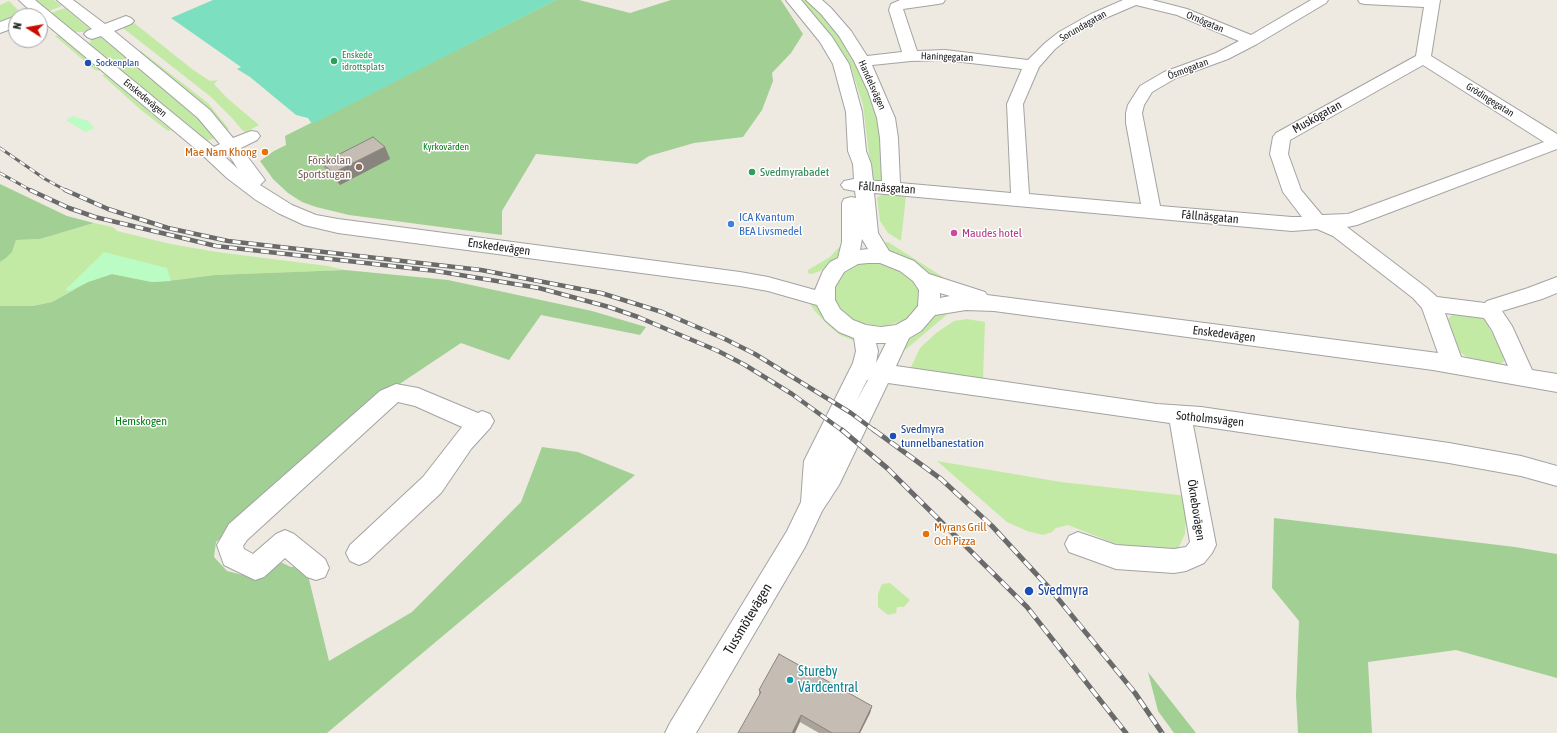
<!DOCTYPE html>
<meta charset="utf-8">
<style>
body{margin:0}
#map{position:relative;width:1557px;height:733px;overflow:hidden;background:#eeeae1;font-family:"Asap Condensed",sans-serif}
canvas{display:block}
.north{position:absolute;left:8px;top:8px;width:40px;height:40px;box-sizing:border-box;background:#fff;border:1px solid #a4a4a4;border-radius:50%;rotate:281deg;font-size:11px;font-weight:700;line-height:16px;text-align:center;color:#1c1c1c}
.north::after{content:'';display:block;margin:auto;width:14px;height:18px;background:#c80d00;clip-path:polygon(50% 0,100% 100%,50% 72%,0 100%)}
</style>
<div id="map">
<canvas width="1557" height="733"></canvas>
<div class="north">N</div>
</div>
<script>
const context = document.querySelector('canvas').getContext('2d');
context.lineJoin = 'round';
function fillPath(path, color) {
  context.fillStyle = color;
  context.fill(path, 'evenodd');
}
function poly(rows) {
  const path = new Path2D();
  for (const r of rows) {
    path.moveTo(r[0], r[1]);
    for (let i = 2; i < r.length; i += 2) path.lineTo(r[i], r[i + 1]);
  }
  return path;
}
function trace(path, color, width, dash) {
  context.strokeStyle = color;
  context.lineWidth = width;
  context.lineCap = dash ? 'butt' : 'round';
  context.setLineDash(dash || []);
  context.stroke(path);
}
function write(font, color, halo, rows, align = 'center') {
  context.font = font + ' "Asap Condensed",sans-serif';
  context.lineWidth = 3;
  context.setLineDash([]);
  context.textBaseline = 'middle';
  context.strokeStyle = halo;
  context.fillStyle = color;
  for (const [text, x, y, turn = 0] of rows) {
    context.save();
    context.translate(x, y);
    context.rotate((+turn || 0) * Math.PI / 180);
    context.textAlign = isNaN(turn) ? turn : align;
    if (halo) context.strokeText(text, 0, 0);
    context.fillText(text, 0, 0);
    context.restore();
  }
}
fillPath(poly([
 [35,0,54,0,62,6,49,11],
 [800,0,807,0,834,28,851,53,869,90,882,134,883,182,874,182,872,180,863,105,852,70,838,47],
 [9,1,24,16,16,16,0,26,0,5],
 [65,8,91,30,84,32,75,32,51,13],
 [133,22,192,69,210,81,218,80,214,84,227,98,259,125,246,132,243,131,232,118,211,97,123,28,122,26],
 [59,35,99,69,99,71,95,70,55,36],
 [98,35,190,110,215,138,207,141,89,44,92,38],
 [141,51,208,103,229,129,227,130,199,101,137,52],
 [106,74,114,81,171,130,168,131,141,110,102,75],
 [882,194,906,196,901,241,888,233,880,221,877,198],
 [94,223,113,227,117,231,171,244,217,252,328,266,345,270,215,275,176,280,73,290,52,302,33,306,0,306,0,262,6,258,12,252,16,240,40,239],
 [888,242,946,279,948,281,947,285,891,253,882,243],
 [841,245,849,246,844,254,825,269,812,274,808,273,808,270,830,257],
 [874,262,886,263,906,272,918,287,920,296,918,305,914,313,906,319,896,323,885,326,873,325,861,323,851,318,842,311,836,304,833,295,834,286,844,272,852,266,863,263],
 [810,300,818,304,855,336,857,342,840,335,829,326,814,310,810,304],
 [950,312,905,350,900,348,904,339,937,313],
 [1458,313,1477,315,1486,321,1503,356,1504,362,1498,364,1467,357,1458,351,1448,325,1448,319,1452,315],
 [967,319,985,322,983,379,910,369,920,348,936,333,954,321],
 [937,461,1061,482,1187,496,1185,534,1177,551,1140,550,1116,544,1068,525,1056,528,1052,532,1043,535,1027,531,1007,522],
 [890,583,910,600,904,607,897,607,896,613,888,615,878,607,878,594,882,584]
]), '#c2eaa5');
fillPath(poly([
 [556,0,579,0,630,13,671,0,781,0,803,34,791,53,772,73,773,81,762,110,743,137,694,143,649,156,637,164,536,154,502,211,502,235,349,215,316,207,302,202,288,193,273,179,260,161,274,151,286,145,285,136],
 [0,184,67,216,94,223,40,239,16,240,12,252,6,258,0,262],
 [345,270,448,280,592,311,646,327,640,335,541,315,509,360,461,343,386,393,216,542,214,557,227,571,251,577,274,559,291,567,306,567,329,661,412,612,521,502,542,447,578,452,635,475,327,733,0,733,0,306,33,306,52,302,88,282,112,274,152,282,176,280,215,275],
 [1274,518,1515,547,1557,554,1557,678,1456,650,1368,662,1372,733,1298,733,1296,696,1299,621,1272,588],
 [1148,672,1196,733,1174,733,1158,711]
]), '#a2cf94');
fillPath(poly([
 [73,116,88,121,95,128,85,132,66,120],
 [104,252,167,268,171,281,152,282,112,274,88,282,70,291,65,290]
]), '#bbfbc4');
fillPath(poly([
 [213,0,556,0,312,124,308,118,296,115,250,77,237,69,241,67,171,18]
]), '#7ce0c0');
const minor = poly([
 [19,0,35,0,214,147,220,144,198,118,101,36,92,39,87,37,84,34,87,31,92,29,57,0,73,0,105,24,126,16,131,18,134,21,131,24,114,31,210,110,233,138,251,131,257,132,260,136,257,140,241,148,265,180,260,185,292,205,316,215,338,219,740,272,768,277,815,290,823,271,830,262,838,258,842,242,842,203,844,199,851,197,856,198,855,191,844,189,841,185,844,181,854,179,853,164,848,151,846,112,833,64,820,42,786,0,801,0,832,37,849,64,862,112,866,151,871,164,873,181,882,181,880,138,877,118,868,91,854,61,839,36,821,14,806,0,822,0,831,8,851,31,867,56,902,52,889,10,891,4,900,0,945,0,943,3,938,4,903,9,917,51,945,50,1028,60,1045,43,1059,32,1091,14,1123,0,1152,0,1187,9,1251,35,1311,0,1328,0,1326,3,1257,44,1228,59,1176,78,1152,92,1144,105,1142,113,1160,206,1292,217,1302,217,1283,192,1270,154,1273,137,1276,133,1416,56,1424,7,1365,4,1360,3,1358,0,1440,0,1431,56,1557,134,1557,149,1357,225,1347,227,1427,288,1437,297,1485,303,1487,301,1528,288,1557,277,1557,293,1542,299,1502,311,1512,326,1532,370,1557,374,1557,392,1433,370,994,311,966,310,935,315,921,331,909,338,896,366,1157,404,1201,407,1449,443,1521,456,1557,466,1557,486,1521,476,1449,463,1193,425,1216,545,1212,553,1204,563,1186,571,1174,573,1116,569,1069,552,1065,544,1069,536,1078,532,1116,545,1174,549,1186,547,1190,542,1170,423,888,383,839,485,822,511,805,547,696,733,665,733,670,723,787,531,801,502,804,461,853,363,856,351,854,338,839,332,825,320,817,305,768,291,740,286,338,233,304,225,278,213,256,200,227,178,197,150,40,19,40,16,36,16,19,0],
 [1136,5,1177,15,1239,41,1216,53,1164,72,1140,86,1128,105,1126,113,1126,123,1141,204,1029,194,1023,104,1039,67,1055,49,1069,38,1101,20,1136,5],
 [945,60,1022,69,1007,104,1011,193,900,183,898,138,895,118,872,65,911,61,945,60],
 [1423,65,1544,142,1348,214,1322,215,1301,190,1288,154,1290,140,1423,65],
 [228,154,238,169,224,156,228,154],
 [874,193,1292,231,1317,229,1333,236,1413,298,1422,308,1438,353,987,295,985,292,929,274,914,261,889,251,878,233,874,193],
 [862,239,868,249,860,250,862,239],
 [868,263,880,263,900,271,913,281,919,290,918,306,907,319,896,325,881,327,866,325,853,320,840,309,835,300,835,287,844,272,858,264,868,263],
 [940,293,950,296,940,298,940,293],
 [1445,313,1484,318,1492,330,1508,366,1461,357,1445,313],
 [876,343,886,343,876,363,878,351,876,343],
 [867,380,868,380,856,402,867,380],
 [16,16,16,27,0,33,0,22,16,16],
 [396,384,418,388,478,413,482,411,490,414,494,421,490,428,471,449,441,493,368,561,359,565,350,561,346,553,350,545,423,477,462,427,415,406,398,402,247,540,243,546,244,549,253,554,276,534,285,530,294,534,325,559,329,568,325,577,316,580,307,577,285,558,264,577,255,580,224,565,217,545,229,524,380,391,396,384]
]);
trace(minor, '#a3a3a3', 2);
fillPath(minor, '#fff');
const railFar2 = poly([
 [0,148,45,179,67,191],
 [0,173,32,191]
]);
const railFar1 = poly([
 [30,190,69,208,95,217,216,246,436,271,539,288,609,307,638,317,718,351,745,365,792,394,843,431],
 [65,190,108,209,168,228,228,241,481,270,601,293,662,312,725,339,755,354,851,413,875,431]
]);
const rail = poly([
 [842,430,887,468,1027,607,1126,733],
 [874,430,941,479,992,526,1051,590,1135,693,1162,733]
]);
trace(railFar2, '#6a6a6a', 3);
trace(railFar1, '#6a6a6a', 4.5);
trace(rail, '#6a6a6a', 5);
trace(railFar2, '#fff', 2, [6]);
trace(railFar1, '#fff', 3, [8]);
trace(rail, '#fff', 3.5, [10]);
fillPath(poly([
 [385,147,390,159,340,185,328,175,322,163],
 [759,690,872,706,870,713,860,733,819,733,800,722,759,695]
]), '#a9a39b');
fillPath(poly([
 [385,147,390,159,340,185,333,173],
 [872,706,870,713,860,733,859,733],
 [801,715,800,722,795,733,792,733]
]), '#8a847e');
const building = poly([
 [373,137,385,147,333,173,322,163,373,137],
 [779,654,872,706,859,733,832,733,801,715,792,733,738,733,761,692,759,690,779,654]
]);
fillPath(building, '#c5bdb4');
trace(building, '#8a847e', 1);
for (const [x, y, r, color] of [
 [334,61,4,"#2e9e5b"],
 [88,63,4,"#1a4fb4"],
 [265,152,4,"#e8710a"],
 [359,167,4,"#8d6e63"],
 [752,172,4,"#2e9e5b"],
 [731,224,4,"#3f7fe0"],
 [954,233,4,"#d1479c"],
 [893,436,4,"#1a4fb4"],
 [926,534,4,"#e8710a"],
 [1029,591,5,"#1a4fb4"],
 [790,680,4,"#0f9aa8"]
]) {
  const dot = new Path2D();
  dot.arc(x, y, r, 0, 2 * Math.PI);
  context.fillStyle = color;
  context.fill(dot);
  trace(dot, '#fff', 1.5);
}
write('10px', '#1c1c1c', '#fff', [
 ["Ornögatan",1205,22,23],
 ["Sorundagatan",1083,26,-30],
 ["Haningegatan",947,57,2],
 ["Ösmogatan",1188,69,-21],
 ["Handelsvägen",872,85,66],
 ["Enskedevägen",145,98,40],
 ["Grödingegatan",1490,100,32]
]);
write('10px', '#27864d', '#fff', [
 ["Enskede",342,55],
 ["idrottsplats",342,67]
], 'left');
write('10px', '#164399', '#fff', [
 ["Sockenplan",96,63]
], 'left');
write('10px', '#087c19', '#fff', [
 ["Kyrkovärden",446,147]
]);
write('12px', '#1c1c1c', '#fff', [
 ["Muskögatan",1317,117,-29],
 ["Fållnäsgatan",887,188,4],
 ["Fållnäsgatan",1210,217,5],
 ["Enskedevägen",499,247,8],
 ["Enskedevägen",1224,334,7],
 ["Sotholmsvägen",1210,419,6],
 ["Öknebovägen",1196,510,81]
]);
write('12px', '#c56008', '#fff', [
 ["Mae Nam Khong",257,152],
 ["Myrans Grill",934,527,"left"],
 ["Och Pizza",934,541,"left"]
], 'right');
write('12px', '#785e54', '#fff', [
 ["Förskolan",351,160],
 ["Sportstugan",351,174]
], 'right');
write('12px', '#27864d', '#fff', [
 ["Svedmyrabadet",760,172]
], 'left');
write('12px', '#366cbe', '#fff', [
 ["ICA Kvantum",739,217],
 ["BEA Livsmedel",739,231]
], 'left');
write('12px', '#b23c85', '#fff', [
 ["Maudes hotel",962,233]
], 'left');
write('12px', '#087c19', '#fff', [
 ["Hemskogen",141,421]
]);
write('12px', '#164399', '#fff', [
 ["Svedmyra",901,429],
 ["tunnelbanestation",901,443]
], 'left');
write('14px', '#164399', '#fff', [
 ["Svedmyra",1038,591]
], 'left');
write('14px', '#1c1c1c', '#fff', [
 ["Tussmötevägen",748,619,-59]
]);
write('14px', '#0d838f', '#fff', [
 ["Stureby",798,672],
 ["Vårdcentral",798,688]
], 'left');
</script>
